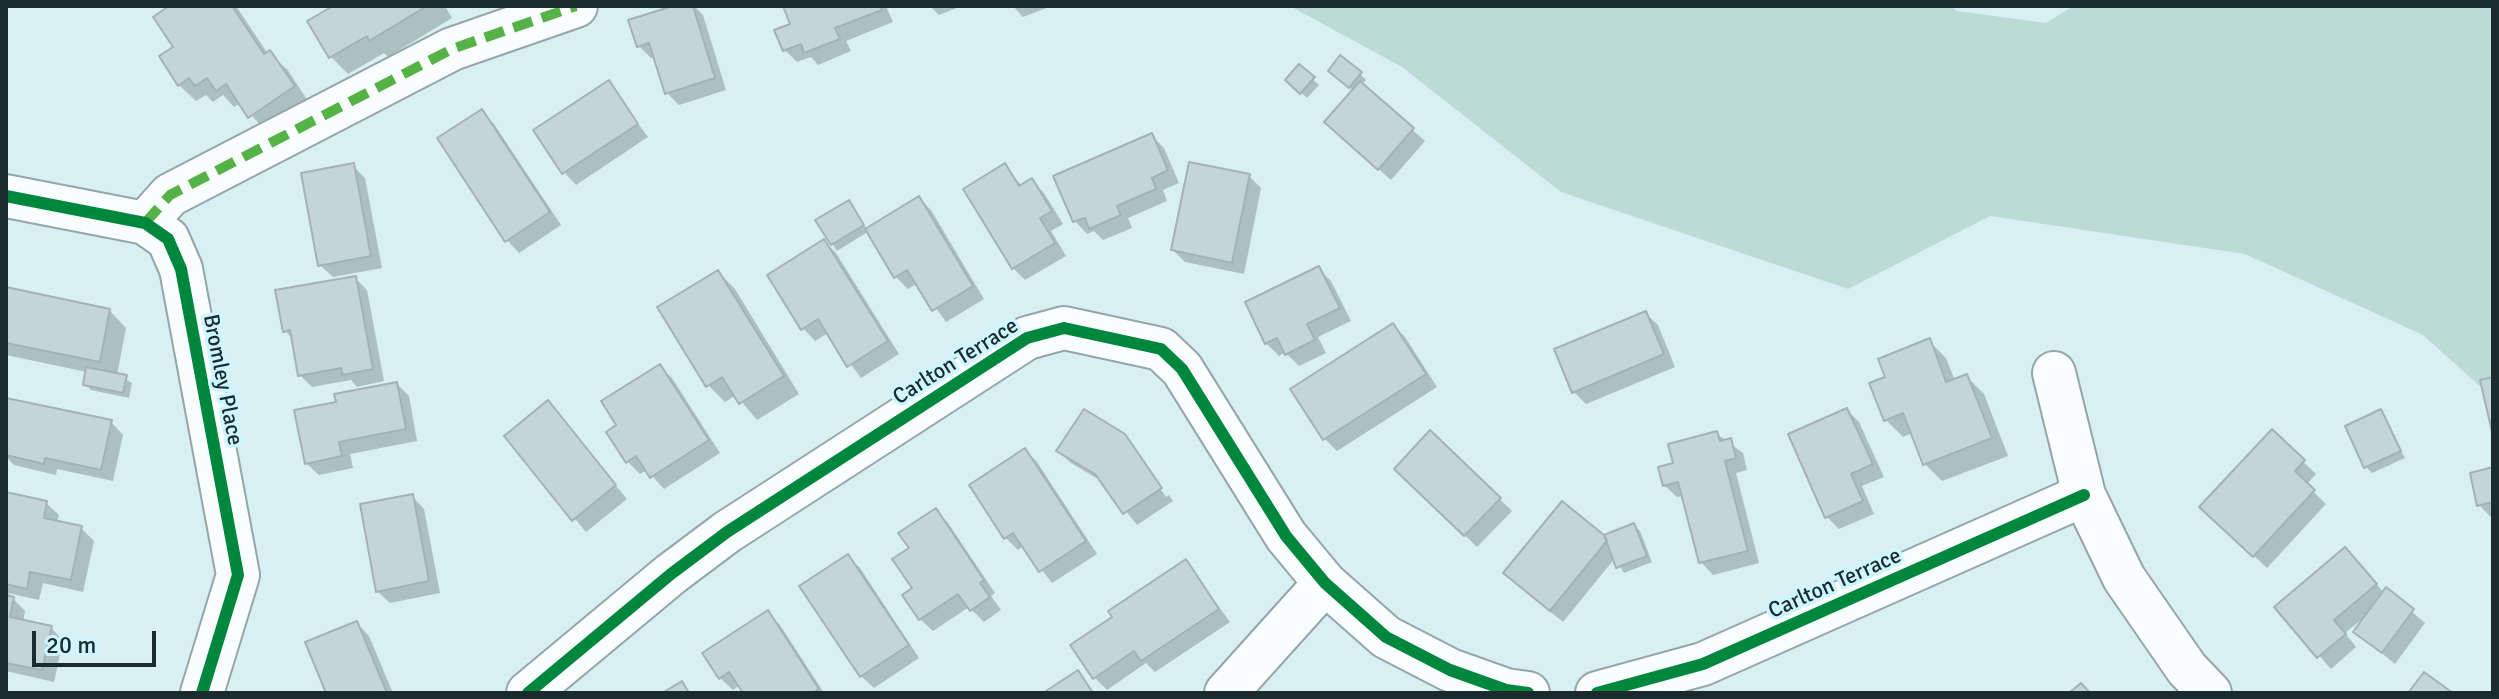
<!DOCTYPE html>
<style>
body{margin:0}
#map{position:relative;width:2499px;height:699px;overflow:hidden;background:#d8eff4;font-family:Signika,sans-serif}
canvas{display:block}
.frame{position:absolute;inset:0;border:8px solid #1a2a2d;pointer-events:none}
.scale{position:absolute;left:32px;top:631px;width:124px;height:36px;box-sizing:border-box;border:4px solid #1a2a2d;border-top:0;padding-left:10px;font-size:24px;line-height:28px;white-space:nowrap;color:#1a2a2d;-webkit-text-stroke:6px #cdf6ff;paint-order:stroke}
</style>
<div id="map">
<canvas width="2499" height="699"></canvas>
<div class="frame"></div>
<div class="scale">20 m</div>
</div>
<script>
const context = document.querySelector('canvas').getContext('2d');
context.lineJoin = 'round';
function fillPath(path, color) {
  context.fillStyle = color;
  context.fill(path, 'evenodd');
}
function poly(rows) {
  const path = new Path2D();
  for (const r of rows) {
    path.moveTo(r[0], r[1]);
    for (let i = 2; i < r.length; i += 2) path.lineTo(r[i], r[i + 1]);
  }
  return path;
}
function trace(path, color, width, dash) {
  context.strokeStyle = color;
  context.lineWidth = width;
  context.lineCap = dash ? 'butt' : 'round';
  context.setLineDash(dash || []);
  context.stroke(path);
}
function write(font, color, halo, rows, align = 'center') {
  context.font = font + ' Signika,sans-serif';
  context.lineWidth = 7;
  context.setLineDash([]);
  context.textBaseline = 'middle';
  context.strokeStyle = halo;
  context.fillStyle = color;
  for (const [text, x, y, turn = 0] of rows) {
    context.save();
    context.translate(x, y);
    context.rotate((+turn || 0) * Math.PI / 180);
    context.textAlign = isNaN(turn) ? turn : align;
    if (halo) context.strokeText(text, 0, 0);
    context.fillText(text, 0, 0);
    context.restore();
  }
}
fillPath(poly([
 [1290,6,1950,6,1957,11,2046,23,2073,6,2493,6,2493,398,2423,335,2245,254,1990,216,1848,289,1561,192,1402,67]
]), '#bcdbd4');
fillPath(poly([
 [172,6,236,6,268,54,287,69,310,104,267,133,241,103,234,107,223,95,213,102,206,95,196,101,179,85],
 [337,6,445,6,452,18,388,57,384,53,348,74,331,57,309,22],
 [679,6,694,6,703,15,726,90,679,105,667,93,656,57,651,58,639,46],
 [785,6,886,6,893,22,846,41,851,51,818,65,811,57,797,62,785,50,793,25],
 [930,6,962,6,939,15],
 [1013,6,1052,6,1023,17],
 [1299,67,1319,85,1307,98,1294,86],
 [1360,74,1366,80,1362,85,1425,141,1391,180,1339,134,1354,91,1337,76],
 [608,83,648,137,576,185,564,172],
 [482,112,494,124,561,225,519,253,507,240],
 [1152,136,1164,148,1179,183,1163,190,1167,201,1128,218,1132,228,1103,240,1094,231,1087,234,1075,221],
 [353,166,365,178,382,268,333,277,320,265],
 [1004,166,1022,186,1032,181,1044,193,1063,224,1051,231,1066,256,1025,280,1013,268],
 [1249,176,1261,188,1244,274,1185,262,1173,250],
 [919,198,931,210,984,299,946,322,918,283,908,289,896,277,869,231,837,251,818,221,848,202,867,229],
 [824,241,836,253,899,354,861,378,828,333,815,341,803,328],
 [1319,269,1331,281,1351,321,1318,337,1326,353,1299,366,1285,352,1279,356,1266,343],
 [718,272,735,289,799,394,757,420,736,395,725,402,708,385],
 [355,278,367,290,384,381,357,387,351,380,312,387,300,375,293,339,285,331],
 [6,289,109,310,126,328,117,375,132,383,129,398,91,390,85,384,87,372,6,355],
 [1645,313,1658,325,1675,367,1586,404,1574,392],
 [1393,325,1405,337,1437,387,1337,451,1325,439,1292,389],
 [1929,341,1946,358,1955,381,1967,377,1984,394,2008,456,1942,481,1925,464,1912,433,1903,437,1886,420,1888,378],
 [659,366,672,378,720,453,664,489,647,470,640,474,628,462,608,432,618,426],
 [397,384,409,396,417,441,350,454,353,468,319,475,306,463,338,404],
 [6,400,111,422,123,435,113,481,57,469,56,475,14,465,6,457],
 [548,403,627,499,586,532,507,436],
 [1847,410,1859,422,1884,477,1862,486,1874,514,1839,529,1827,517],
 [2381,412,2405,458,2372,473,2366,467],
 [1430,432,1512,511,1477,547,1396,469],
 [2272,432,2316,474,2306,485,2326,504,2267,568,2214,519],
 [1717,434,1743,453,1747,470,1736,473,1759,563,1713,575,1701,562,1684,496,1677,497,1664,485,1675,465],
 [1127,441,1166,497,1169,495,1173,501,1137,525,1103,482,1071,463,1058,451],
 [1025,450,1037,462,1097,554,1052,583,1023,546,1018,550,1006,538],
 [2493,469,2493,517,2491,517,2479,505],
 [6,494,46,503,59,515,57,523,81,528,94,541,83,592,43,583,39,600,8,593,25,611,23,622,51,628,63,640,54,682,6,671,6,597,10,598,6,593],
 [412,496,424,509,440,593,390,603,377,591],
 [936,510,948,523,995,593,991,596,1001,610,984,622,969,607,933,631,920,619,911,549],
 [1634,525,1640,531,1652,562,1624,573,1615,558,1563,622,1518,585,1603,537],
 [847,556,860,568,919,658,874,688,861,676,802,586],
 [2357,561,2384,593,2386,590,2425,623,2395,664,2356,632,2366,616,2345,633,2356,647,2331,669,2277,607],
 [1186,562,1230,622,1155,672,1146,663,1107,690,1095,678,1114,617],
 [768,613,780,625,824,693,745,693,740,685,733,690,720,678],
 [357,623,369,636,393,693,328,693]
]), '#0003');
const building = poly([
 [169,6,232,6,264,54,270,50,295,86,248,118,226,84,216,91,207,78,195,86,189,78,178,86,159,56,173,47,153,17,169,6],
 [333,6,427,6,369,41,367,36,329,58,307,21,333,6],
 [673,6,693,6,715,78,665,94,649,43,637,47,628,20,673,6],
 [783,6,880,6,882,10,835,28,840,39,804,53,801,44,783,51,774,30,790,24,783,6],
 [1340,55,1362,72,1349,88,1328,71,1340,55],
 [1299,64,1315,77,1300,94,1285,80,1299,64],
 [609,80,638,124,562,174,533,130,609,80],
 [1360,81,1414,128,1378,170,1324,122,1360,81],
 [482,109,550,212,505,242,437,138,482,109],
 [1152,133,1168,170,1152,178,1156,189,1117,206,1121,215,1089,229,1085,218,1073,222,1053,176,1152,133],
 [1189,162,1250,174,1232,263,1171,250,1189,162],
 [354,163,371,256,318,266,301,173,354,163],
 [1005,163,1019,186,1032,178,1052,211,1040,218,1055,243,1012,269,963,189,1005,163],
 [919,196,973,286,932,311,907,270,894,278,865,229,919,196],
 [849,200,864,225,831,245,815,220,849,200],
 [824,239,888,341,847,367,818,319,801,330,767,275,824,239],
 [1319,266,1340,308,1307,324,1315,340,1285,355,1277,338,1265,344,1245,302,1319,266],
 [718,270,784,376,739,404,722,377,706,387,657,307,718,270],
 [356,276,373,369,343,375,341,368,298,376,290,330,283,332,275,290,356,276],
 [6,287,110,309,100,362,6,343,6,287],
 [1646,311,1664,354,1572,393,1554,349,1646,311],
 [1393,323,1426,374,1323,440,1290,389,1393,323],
 [1930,338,1946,382,1967,374,1992,438,1923,465,1903,413,1884,421,1869,383,1885,377,1878,359,1930,338],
 [660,364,709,440,650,478,636,456,626,463,606,432,616,425,601,401,660,364],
 [86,367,127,375,123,393,83,385,86,367],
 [2493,377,2493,436,2480,380,2493,377],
 [397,382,406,429,339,442,342,456,305,464,294,410,336,402,334,394,397,382],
 [6,398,112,420,101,470,45,458,44,464,6,455,6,398],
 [548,400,616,485,572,521,504,436,548,400],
 [1847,408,1873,464,1851,474,1863,501,1825,518,1788,434,1847,408],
 [1084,409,1125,434,1162,488,1123,514,1095,474,1056,451,1084,409],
 [2381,409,2401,451,2364,468,2345,426,2381,409],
 [2272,429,2305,460,2295,471,2315,490,2253,557,2199,507,2272,429],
 [1430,430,1501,498,1464,536,1394,469,1430,430],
 [1717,431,1720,441,1731,438,1736,458,1725,461,1748,551,1699,563,1678,482,1663,486,1658,467,1673,463,1668,444,1717,431],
 [1025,448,1086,541,1039,572,1013,533,1004,539,969,485,1025,448],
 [2493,467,2493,502,2477,506,2470,473,2493,467],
 [6,492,47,501,44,518,82,526,71,580,30,572,27,589,6,584,6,492],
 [413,494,429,581,376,592,360,504,413,494],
 [1562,501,1604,535,1607,541,1550,611,1503,573,1562,501],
 [936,508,984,580,980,583,990,597,970,611,958,594,919,620,902,595,912,588,892,559,909,548,898,533,936,508],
 [1634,523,1647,556,1616,568,1604,535,1634,523],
 [2345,547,2377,584,2334,620,2346,634,2317,658,2274,607,2345,547],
 [848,554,909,645,860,677,799,586,848,554],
 [1186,559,1219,609,1141,661,1134,651,1093,679,1070,645,1112,617,1108,611,1186,559],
 [2386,587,2414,609,2382,653,2353,632,2386,587],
 [6,595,14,597,10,617,52,626,42,670,6,663,6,595],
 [768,610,819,689,813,693,743,693,729,672,719,679,702,653,768,610],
 [357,621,387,693,326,693,305,642,357,621],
 [1078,670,1093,693,1043,693,1078,670],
 [2424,672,2453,693,2408,693,2424,672],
 [682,681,689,693,662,693,682,681],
 [2081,683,2090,693,2069,693,2081,683]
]);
fillPath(building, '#c4d4da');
trace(building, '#a2b2b8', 2);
const street = poly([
 [6,196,145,223,168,239,181,269,238,575,202,693],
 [145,223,170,195,452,49,576,6],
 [2054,373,2084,495,2124,578,2187,669,2210,693],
 [528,693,671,574,727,532,1027,338,1064,328,1161,349,1182,369,1286,536,1325,583,1386,637,1450,670,1506,690,1528,693],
 [1226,693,1325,583],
 [1597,693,1703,664,2084,495]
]);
trace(street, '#95a6aa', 46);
trace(street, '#f9fdfd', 42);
trace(poly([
 [145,223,170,195,452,49,576,6]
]), '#55b246', 10, [20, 10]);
trace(poly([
 [6,196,145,223,168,239,181,269,238,575,202,693],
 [528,693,671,574,727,532,1027,338,1064,328,1161,349,1182,369,1286,536,1325,583,1386,637,1450,670,1506,690,1528,693],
 [1597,693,1703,664,2084,495]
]), '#00873e', 12);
write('22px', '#1a2a2d', '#cdf6ff', [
 ["Carlton Terrace",956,362,-32],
 ["Bromley Place",222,380,79],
 ["Carlton Terrace",1835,584,-24]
]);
</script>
